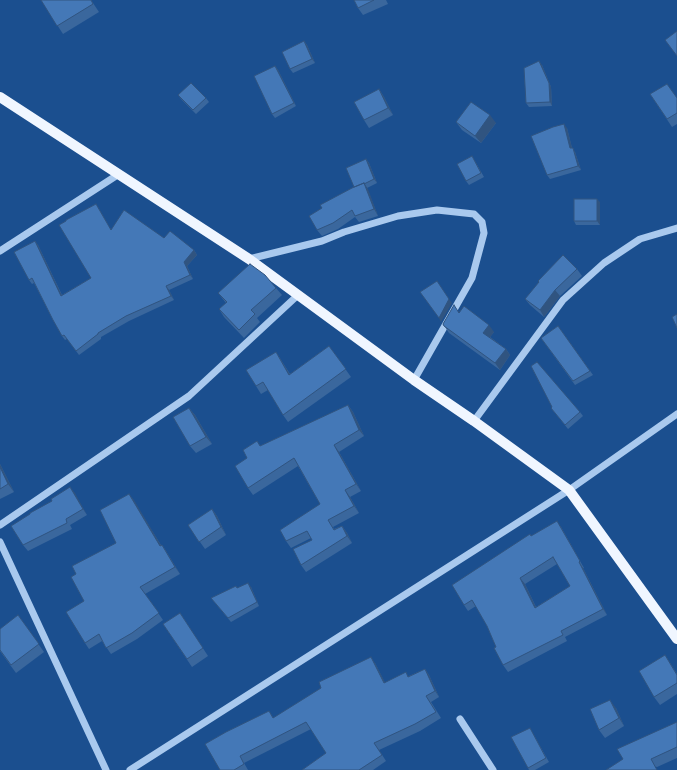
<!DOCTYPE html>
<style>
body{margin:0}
canvas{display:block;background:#1b4f8f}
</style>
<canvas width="677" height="770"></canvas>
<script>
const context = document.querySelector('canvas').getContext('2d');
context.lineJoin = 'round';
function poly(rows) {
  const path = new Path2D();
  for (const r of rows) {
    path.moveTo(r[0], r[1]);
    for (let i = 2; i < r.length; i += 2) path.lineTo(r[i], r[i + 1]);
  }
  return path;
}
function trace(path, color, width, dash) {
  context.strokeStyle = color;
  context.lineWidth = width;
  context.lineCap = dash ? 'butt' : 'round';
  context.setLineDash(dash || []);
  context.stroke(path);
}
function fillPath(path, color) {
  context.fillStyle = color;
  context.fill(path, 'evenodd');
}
trace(poly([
 [0,251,119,174],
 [249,259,322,241,344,232,398,216,437,210,474,214,482,222,484,233,472,278,414,380],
 [474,421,563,300,604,263,640,239,677,228],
 [0,525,189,396,298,295],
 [0,542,106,770],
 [460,719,493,770],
 [130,770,569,490,677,414]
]), '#a9c9ee', 7);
trace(poly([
 [0,97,249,259,414,380,474,421,569,490,677,639]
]), '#f0f6ff', 10);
fillPath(poly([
 [41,0,91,0,99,12,63,34],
 [354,0,386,0,388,4,363,15,358,8],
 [304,41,307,45,315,63,293,73,290,69],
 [542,65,551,87,552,106,529,107,526,103],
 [275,66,278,70,296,106,275,118,272,114],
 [379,89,384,97,393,115,369,128,364,120],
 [650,94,677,98,677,124,672,127],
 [178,95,206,98,209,102,196,114,181,99],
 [456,122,496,123,481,143,462,130],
 [567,128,572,148,575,152,581,170,550,179,547,175],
 [472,156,484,177,469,185,466,181],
 [366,159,369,163,377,183,367,188,378,216,359,222,355,217,338,229,322,236,317,230,354,187],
 [600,202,600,225,576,225,574,221],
 [96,204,111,230,164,238,194,250,197,255,187,266,193,279,169,290,174,300,129,321,101,337,101,339,79,355,67,339,65,340,62,336,34,283,32,284,29,280,35,241,38,245,62,295,91,278,66,221],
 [577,269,582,276,560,296,544,317,530,305,525,299],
 [276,288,282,295,257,318,260,322,244,338,224,317,219,309,226,303,218,293],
 [443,324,494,332,490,337,506,349,510,355,500,370,449,333],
 [558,326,593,375,575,385,541,338],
 [329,346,351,377,288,422,283,415,268,390,261,394,256,386,276,352,290,374],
 [348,405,353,412,364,436,339,452,361,491,350,497,359,513,333,527,334,529,342,526,347,533,352,543,306,572,301,565,312,540,311,538,291,548,286,541,320,504,298,466,253,495,248,488,247,458,257,441,260,446],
 [552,407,580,412,583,416,568,429,551,408],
 [189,408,195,415,212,444,196,453,190,446],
 [0,464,14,492,0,499],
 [70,487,87,515,70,525,72,529,28,551,23,545],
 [129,494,161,545,162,545,166,551,180,574,145,594,163,620,137,639,111,654,102,641,89,649,85,643,84,601,116,543],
 [212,509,217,516,226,535,205,549,188,525],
 [561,527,584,568,583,568,607,615,565,637,567,641,508,672,503,665,496,647,487,626,476,606,468,611,464,605,531,536],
 [557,564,570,586,536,607,525,584],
 [251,587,259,606,231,622,211,598,238,588],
 [180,613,208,656,192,667,163,624],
 [18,615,44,652,16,673,0,651],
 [665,655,677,674,677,694,660,705,654,697],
 [375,663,385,683,409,676,425,669,429,675,439,697,431,702,441,718,420,731,379,750,386,761,373,770,302,770,326,753,311,729,244,763,248,770,220,770,274,718],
 [616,708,624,726,605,738,599,730],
 [677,722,677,758,657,767,623,759],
 [532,732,549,762,535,770,529,770,528,768]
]), '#3a679d');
fillPath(poly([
 [304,41,307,45,315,63,312,59],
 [539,61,542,65,551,87,552,106,550,102],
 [275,66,278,70,296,106,294,103],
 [379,89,384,97,393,115,388,108],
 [490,115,496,123,481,143,475,136],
 [564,124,567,128,573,152,570,148],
 [573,148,575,152,581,170,578,166],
 [366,159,369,163,377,183,374,179],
 [364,183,368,189,378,216,374,209],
 [597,199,600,202,600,225,597,221],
 [35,241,38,245,64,300,61,296],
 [194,250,197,255,187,266,193,279,190,275,184,262],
 [166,286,169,290,174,300,171,296],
 [555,290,560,296,544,317,540,310],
 [449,299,452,303,441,322,439,318],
 [489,325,494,332,488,340,483,333],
 [506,349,510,355,500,370,495,363],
 [276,352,281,360,295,383,289,375],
 [348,405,353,412,364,436,359,430],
 [189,408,195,415,212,444,206,437],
 [334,445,339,452,361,491,356,484],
 [0,464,14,492,8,484,0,467],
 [70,487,75,493,87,515,83,509],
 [345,490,350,497,359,513,354,506],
 [129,494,134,500,165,552,160,546],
 [212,509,217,516,226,535,221,527],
 [557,521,561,527,584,568,580,561],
 [342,526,347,533,352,543,347,536],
 [162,545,166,551,180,574,175,567],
 [579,562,583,568,607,615,603,609],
 [520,578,525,584,539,614,535,608],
 [248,583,251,587,259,606,257,602],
 [371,657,375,663,389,690,384,683],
 [425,669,429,675,439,697,435,691],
 [610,700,616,708,624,726,619,718]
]), '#305480');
const building = poly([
 [41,0,91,0,93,4,57,26,41,0],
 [354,0,374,0,358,8,354,0],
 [677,31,677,56,665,40,677,31],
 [304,41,312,59,290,69,282,52,304,41],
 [539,61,549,83,550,102,526,103,524,68,539,61],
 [275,66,294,103,272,114,254,76,275,66],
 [191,83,206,98,193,110,178,95,191,83],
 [667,84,677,98,677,113,667,119,650,94,667,84],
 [379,89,388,108,364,120,354,102,379,89],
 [471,102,490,115,475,136,456,122,471,102],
 [564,124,570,148,573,148,578,166,547,175,531,136,553,127,564,124],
 [472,156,481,173,466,181,457,164,472,156],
 [366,159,374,179,364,184,364,183,354,187,346,168,366,159],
 [364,183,374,209,355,216,352,210,333,223,317,230,309,216,322,208,320,205,352,188,364,183],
 [574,199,597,199,597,221,574,221,574,199],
 [96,204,111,230,124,210,164,238,170,231,194,250,184,262,190,275,166,286,171,296,126,316,98,333,98,334,76,351,64,335,62,336,53,320,32,278,29,280,14,252,35,241,61,296,91,278,59,225,66,221,66,220,96,204],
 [563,255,577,269,555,290,540,310,525,299,539,282,538,281,563,255],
 [250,264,265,275,276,288,251,310,255,314,239,330,219,309,227,302,218,293,250,264],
 [437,281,449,299,439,318,420,292,437,281],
 [454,305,459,313,464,306,489,325,483,333,506,349,495,363,444,326,443,324,454,305],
 [677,314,677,328,672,317,677,314],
 [558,326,590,371,573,381,541,338,558,326],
 [329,346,346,369,283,415,263,382,256,386,246,370,276,352,289,375,329,346],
 [537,362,580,412,565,425,551,408,552,407,531,366,537,362],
 [348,405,359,430,334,445,356,484,345,490,354,506,328,520,334,530,342,526,347,536,301,565,293,549,312,540,307,531,286,541,280,530,320,504,294,458,248,488,235,466,247,458,243,450,257,441,260,446,348,405],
 [189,408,206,437,190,446,173,417,189,408],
 [0,467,8,484,0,489,0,467],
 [70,487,83,509,66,519,67,523,23,545,11,526,30,514,30,513,52,501,51,499,70,487],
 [129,494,160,546,162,545,175,567,140,587,159,613,132,633,106,648,99,634,85,643,66,612,84,601,71,577,76,574,72,566,116,543,100,510,129,494],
 [212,509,221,527,199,542,188,525,212,509],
 [557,521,580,561,579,562,603,609,561,631,563,635,503,665,494,648,496,647,487,626,472,600,464,605,452,585,530,534,531,536,557,521],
 [553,557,570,586,535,608,520,578,553,557],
 [248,583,257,602,228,618,211,598,236,586,237,588,248,583],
 [180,613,203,648,187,659,163,624,180,613],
 [18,615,39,644,11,665,0,650,0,629,18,615],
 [665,655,677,675,677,683,654,697,639,671,665,655],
 [371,657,384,683,406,672,408,677,425,669,435,691,426,696,436,712,415,724,374,743,382,755,359,770,302,770,326,753,306,722,240,756,244,764,234,770,220,770,205,744,226,732,269,711,273,718,321,688,319,682,371,657],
 [610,700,619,718,599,730,590,709,610,700],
 [677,722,677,747,651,759,657,770,606,770,623,759,617,749,677,722],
 [530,728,546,758,528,768,511,737,530,728]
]);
fillPath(building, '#4478b7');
trace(building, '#305480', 1);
</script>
